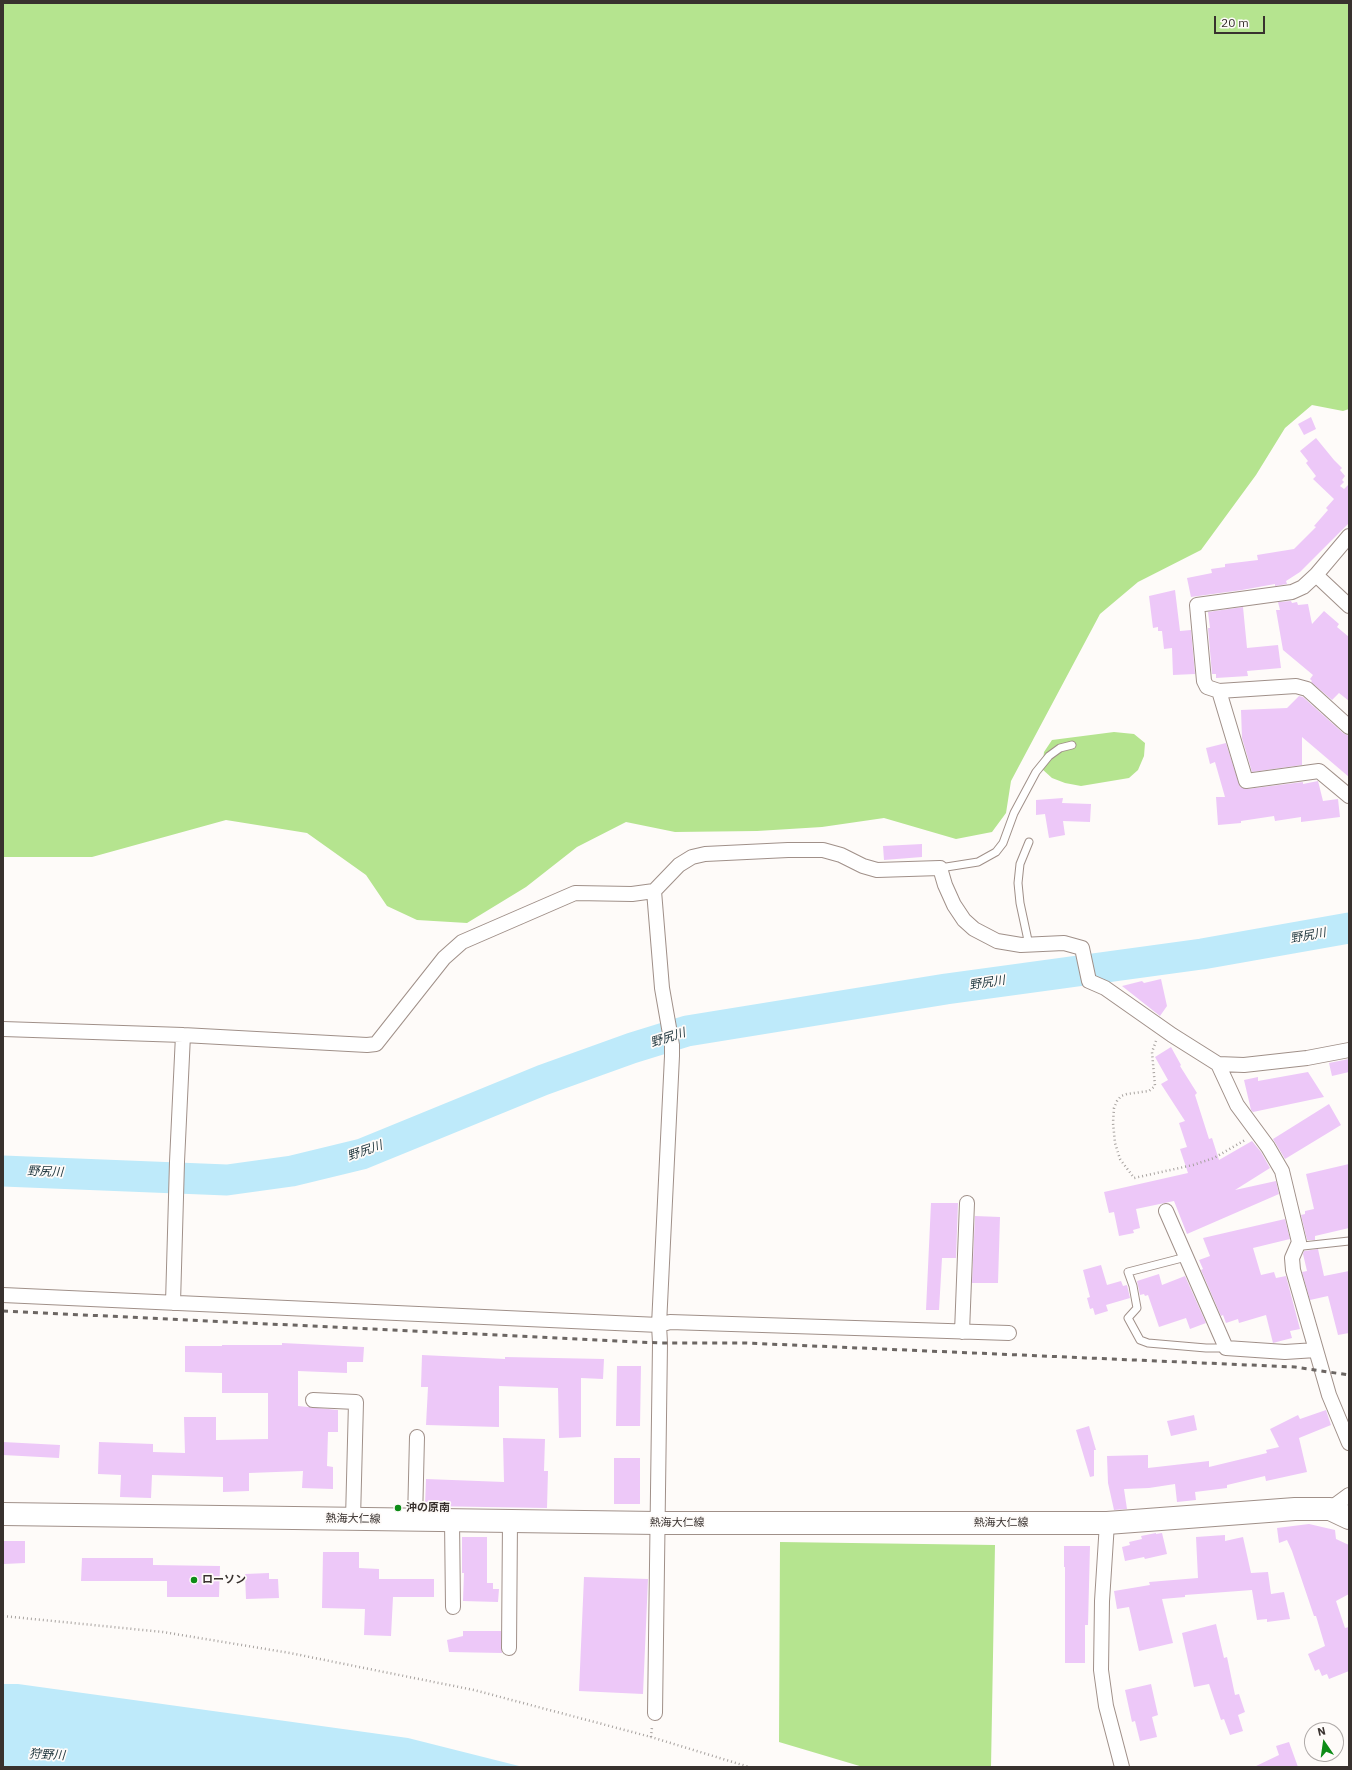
<!DOCTYPE html>
<meta charset="utf-8">
<style>
body{margin:0}
#map{position:relative;width:1352px;height:1770px;overflow:hidden;background:#fefbf9;font-family:"IBM Plex Sans",sans-serif}
canvas{display:block}
.frame{position:absolute;inset:0;border:4px solid #38312e;pointer-events:none}
.north{position:absolute;left:1304px;top:1722px;width:40px;height:40px;box-sizing:border-box;background:#fefbf9;border:1px solid #afaaa8;border-radius:50%;rotate:347deg;font-size:11px;font-weight:700;line-height:16px;text-align:center;color:#38312e}
.north::after{content:'';display:block;margin:auto;width:14px;height:18px;background:#0d8c17;clip-path:polygon(50% 0,100% 100%,50% 72%,0 100%)}
.scale{position:absolute;left:1214px;top:16px;width:51px;height:18px;box-sizing:border-box;border:2px solid #38312e;border-top:0;padding-left:5px;font-size:12px;line-height:14px;white-space:nowrap;color:#38312e;-webkit-text-stroke:3px #fefbf9;paint-order:stroke}
</style>
<div id="map">
<canvas width="1352" height="1770"></canvas>
<div class="frame"></div>
<div class="north">N</div>
<div class="scale">20 m</div>
</div>
<script>
const context = document.querySelector('canvas').getContext('2d');
context.lineJoin = 'round';
function fillPath(path, color) {
  context.fillStyle = color;
  context.fill(path, 'evenodd');
}
function poly(rows) {
  const path = new Path2D();
  for (const r of rows) {
    path.moveTo(r[0], r[1]);
    for (let i = 2; i < r.length; i += 2) path.lineTo(r[i], r[i + 1]);
  }
  return path;
}
function trace(path, color, width, dash) {
  context.strokeStyle = color;
  context.lineWidth = width;
  context.lineCap = dash ? 'butt' : 'round';
  context.setLineDash(dash || []);
  context.stroke(path);
}
function write(font, color, halo, rows, align = 'center') {
  context.font = font + ' "IBM Plex Sans","Noto Sans JP",sans-serif';
  context.lineWidth = 3.5;
  context.setLineDash([]);
  context.textBaseline = 'middle';
  context.strokeStyle = halo;
  context.fillStyle = color;
  for (const [text, x, y, turn = 0] of rows) {
    context.save();
    context.translate(x, y);
    context.rotate((+turn || 0) * Math.PI / 180);
    context.textAlign = isNaN(turn) ? turn : align;
    if (halo) context.strokeText(text, 0, 0);
    context.fillText(text, 0, 0);
    context.restore();
  }
}
fillPath(poly([
 [3,3,1349,3,1349,409,1343,411,1312,405,1285,428,1256,475,1201,550,1138,582,1100,614,1011,781,1006,813,992,832,956,839,884,818,822,827,757,831,675,832,626,822,577,847,526,887,467,923,417,920,387,906,366,875,307,833,226,820,92,857,3,857],
 [1114,732,1134,734,1145,743,1144,756,1138,770,1129,778,1081,786,1065,783,1052,778,1042,769,1044,752,1052,740],
 [780,1542,995,1545,991,1767,863,1767,779,1742]
]), '#b5e48f');
fillPath(poly([
 [3,1684,18,1684,408,1738,523,1767,3,1767]
]), '#beeafa');
trace(poly([
 [3,1171,227,1180,292,1171,362,1154,543,1080,632,1048,687,1031,946,989,1202,954,1349,928]
]), '#beeafa', 31);
fillPath(poly([
 [1311,417,1316,429,1304,435,1298,424],
 [1316,438,1334,460,1342,468,1340,470,1345,476,1342,480,1344,482,1340,486,1344,489,1349,484,1349,523,1300,572,1286,581,1287,584,1275,586,1275,584,1242,590,1191,597,1187,578,1212,573,1211,569,1225,567,1225,564,1258,560,1257,555,1294,549,1316,527,1314,526,1328,510,1326,508,1334,499,1313,479,1316,476,1306,463,1308,461,1300,451],
 [1175,590,1180,631,1191,630,1195,674,1173,675,1172,648,1164,649,1162,631,1158,631,1158,627,1153,628,1149,596],
 [1291,601,1292,603,1297,602,1298,605,1308,604,1312,624,1324,611,1339,624,1337,627,1349,637,1349,701,1339,693,1332,700,1311,682,1312,681,1310,679,1313,675,1283,650,1276,610,1280,610,1278,602],
 [1243,607,1247,648,1278,645,1281,668,1247,671,1248,676,1216,678,1216,674,1212,674,1208,628,1210,628,1208,612],
 [1299,696,1303,697,1343,733,1349,736,1349,777,1302,737,1302,765,1252,772,1242,738,1241,710,1287,708],
 [1226,743,1240,787,1247,789,1303,782,1303,784,1318,781,1323,801,1338,799,1340,817,1301,822,1301,817,1275,821,1274,816,1241,821,1241,823,1218,825,1216,797,1225,797,1215,762,1210,764,1206,748],
 [1063,798,1062,803,1091,804,1090,822,1063,821,1065,835,1049,838,1045,814,1036,815,1036,800],
 [922,844,922,857,884,860,883,846],
 [1161,979,1167,1006,1160,1016,1122,986,1142,981,1144,983],
 [1171,1047,1181,1065,1180,1066,1197,1093,1195,1095,1209,1139,1212,1138,1219,1160,1252,1141,1261,1152,1270,1168,1235,1190,1276,1181,1279,1194,1187,1234,1174,1201,1136,1209,1140,1228,1133,1230,1134,1233,1119,1236,1114,1212,1109,1213,1104,1192,1188,1173,1180,1149,1187,1147,1179,1123,1185,1121,1161,1084,1168,1080,1155,1057],
 [1349,1059,1349,1072,1332,1076,1329,1063],
 [1308,1072,1324,1097,1253,1112,1251,1110,1244,1080,1258,1077,1258,1081],
 [1329,1104,1341,1125,1285,1159,1273,1139],
 [1349,1164,1349,1228,1315,1236,1315,1240,1307,1240,1301,1215,1305,1214,1305,1211,1314,1209,1306,1174],
 [931,1203,958,1203,956,1258,942,1258,939,1310,926,1310],
 [975,1216,1000,1217,998,1283,972,1283],
 [1285,1219,1290,1239,1253,1248,1261,1275,1274,1272,1276,1278,1286,1276,1300,1329,1290,1331,1292,1338,1273,1343,1266,1315,1239,1323,1238,1319,1226,1323,1223,1315,1221,1316,1201,1270,1203,1269,1199,1260,1210,1256,1203,1238],
 [1318,1249,1324,1276,1349,1271,1349,1333,1338,1335,1328,1296,1310,1300,1302,1272,1307,1271,1303,1254,1304,1251],
 [1101,1265,1107,1285,1121,1281,1123,1286,1127,1285,1130,1298,1106,1305,1108,1311,1095,1315,1093,1308,1090,1309,1087,1298,1090,1297,1083,1270],
 [1159,1274,1162,1285,1185,1276,1206,1323,1190,1329,1186,1318,1159,1327,1148,1295,1145,1296,1144,1294,1140,1295,1137,1281],
 [282,1343,364,1347,363,1362,347,1362,347,1373,298,1371,298,1406,338,1410,338,1432,328,1432,327,1466,333,1467,333,1489,302,1488,303,1471,249,1473,249,1491,223,1492,223,1477,152,1475,151,1498,120,1497,121,1475,98,1474,99,1442,153,1444,153,1452,185,1453,184,1417,216,1417,216,1440,268,1439,268,1393,222,1393,222,1373,185,1372,185,1346,222,1346,222,1345,282,1345],
 [422,1355,505,1359,505,1357,604,1359,603,1379,581,1378,581,1437,559,1438,558,1388,499,1386,499,1427,426,1425,428,1387,421,1387],
 [617,1366,641,1366,640,1426,616,1426],
 [1326,1410,1331,1425,1299,1438,1307,1472,1266,1481,1265,1476,1227,1485,1227,1488,1195,1492,1196,1500,1177,1502,1175,1484,1149,1488,1124,1489,1127,1509,1114,1510,1108,1483,1107,1456,1148,1455,1148,1468,1209,1461,1209,1467,1267,1453,1266,1450,1279,1447,1270,1429,1298,1415,1300,1419],
 [1194,1415,1197,1430,1171,1436,1167,1421],
 [1089,1426,1096,1450,1094,1450,1094,1476,1090,1477,1076,1430],
 [503,1438,545,1439,544,1471,548,1471,547,1508,425,1506,426,1479,504,1482],
 [3,1442,60,1445,59,1458,3,1455],
 [614,1458,640,1458,640,1504,614,1504],
 [1309,1524,1335,1530,1336,1539,1349,1545,1349,1594,1336,1601,1345,1628,1349,1627,1349,1671,1329,1679,1327,1674,1322,1676,1319,1669,1315,1671,1308,1654,1325,1646,1316,1616,1314,1616,1292,1551,1287,1540,1279,1543,1277,1528],
 [1156,1533,1156,1534,1162,1533,1167,1554,1145,1559,1144,1557,1125,1561,1122,1547,1130,1545,1129,1542,1142,1539,1141,1536],
 [1225,1535,1225,1541,1243,1537,1251,1573,1268,1572,1271,1594,1284,1592,1290,1619,1267,1622,1267,1619,1257,1620,1252,1590,1185,1595,1185,1597,1162,1599,1173,1643,1139,1651,1129,1607,1117,1609,1114,1591,1150,1585,1149,1582,1198,1578,1196,1537],
 [462,1537,487,1537,487,1583,493,1583,493,1589,499,1589,498,1602,463,1601,464,1573,462,1573],
 [4,1541,25,1541,25,1563,4,1564],
 [1064,1546,1090,1546,1088,1625,1085,1625,1085,1663,1065,1663,1065,1567,1064,1567],
 [323,1552,359,1552,359,1568,379,1569,379,1579,434,1579,434,1597,393,1597,391,1636,364,1635,365,1609,322,1608],
 [82,1558,153,1558,153,1565,220,1566,219,1597,167,1597,167,1581,81,1581],
 [269,1573,269,1579,278,1579,279,1598,246,1599,245,1574],
 [584,1577,648,1579,643,1694,579,1691],
 [1216,1624,1224,1658,1227,1657,1235,1695,1239,1694,1245,1712,1238,1715,1243,1731,1230,1735,1224,1719,1221,1720,1209,1684,1194,1687,1182,1633],
 [463,1631,501,1631,502,1653,449,1652,447,1640,463,1636],
 [1151,1684,1158,1715,1152,1717,1157,1737,1140,1741,1135,1721,1132,1722,1125,1690],
 [1289,1742,1298,1767,1254,1767,1279,1755,1276,1746]
]), '#edc8f8');
const service = poly([
 [940,868,978,862,996,852,1003,843,1014,813,1036,772,1049,756,1060,748,1072,745],
 [1029,945,1020,903,1018,883,1020,864,1029,842],
 [1298,1244,1303,1246,1349,1241],
 [1186,1257,1128,1272,1133,1286,1137,1308,1128,1318,1140,1340,1148,1343,1206,1348,1226,1348]
]);
const minor = poly([
 [1349,536,1316,575,1303,587,1292,592,1197,605,1204,681,1207,687,1219,691,1296,686,1307,689,1349,727],
 [1316,575,1349,606],
 [1219,691,1246,781,1319,771,1349,796],
 [654,891,662,988,672,1045,672,1056,659,1325,660,1343,655,1713],
 [3,1029,183,1035,367,1045,376,1044,444,958,462,942,575,893,632,894,654,891,679,865,692,857,705,854,788,850,823,850,841,855,863,866,877,870,940,868,945,885,954,905,964,920,974,929,997,941,1021,945,1064,943,1082,948,1089,981,1105,988,1172,1035,1218,1064,1237,1105,1268,1147,1282,1171,1299,1242,1292,1258,1293,1270,1329,1395,1349,1443],
 [1218,1064,1244,1065,1307,1058,1349,1050],
 [1166,1211,1226,1348,1285,1352,1316,1350],
 [3,1295,659,1325,670,1322,1009,1333],
 [173,1303,177,1162,183,1035],
 [962,1332,967,1203],
 [313,1400,356,1402,353,1519],
 [1330,1509,1349,1495],
 [415,1520,417,1437],
 [452,1520,453,1607],
 [1107,1523,1102,1601,1101,1670,1106,1706,1122,1767],
 [509,1648,510,1521]
]);
const primary = poly([
 [3,1514,657,1523,1107,1523,1295,1509,1330,1509,1349,1518]
]);
trace(service, '#a09089', 9);
trace(minor, '#a09089', 16);
trace(primary, '#a09089', 24);
trace(poly([
 [1156,1041,1152,1052,1155,1086,1149,1091,1127,1094,1121,1096,1117,1101,1114,1108,1113,1123,1115,1143,1120,1159,1134,1178,1193,1165,1214,1158,1245,1140],
 [3,1616,163,1632,290,1653,379,1671,474,1690,651,1737,749,1767],
 [651,1737,652,1727]
]), '#a7a29f', 2.5, [1, 3]);
trace(service, '#fff', 7);
trace(minor, '#fff', 14);
trace(primary, '#fff', 22);
trace(poly([
 [3,1311,660,1343,745,1343,1295,1367,1349,1375]
]), '#6c6663', 3, [5, 5]);
for (const [x, y, r, color] of [
 [398,1508,4,"#0d8c17"],
 [194,1580,4,"#0d8c17"]
]) {
  const dot = new Path2D();
  dot.arc(x, y, r, 0, 2 * Math.PI);
  context.fillStyle = color;
  context.fill(dot);
  trace(dot, '#fefbf9', 1.5);
}
write('bold 11px', '#38312e', '#fefbf9', [
 ["沖の原南",406,1508],
 ["ローソン",202,1580]
], 'left');
write('11px', '#38312e', '#fefbf9', [
 ["熱海大仁線",353,1519,1],
 ["熱海大仁線",677,1523],
 ["熱海大仁線",1001,1523]
]);
write('italic 12px', '#1e353c', '#fefbf9', [
 ["野尻川",1308,936,-10],
 ["野尻川",987,983,-8],
 ["野尻川",668,1038,-18],
 ["野尻川",365,1151,-19],
 ["野尻川",45,1172,2],
 ["狩野川",47,1755,3]
]);
</script>
